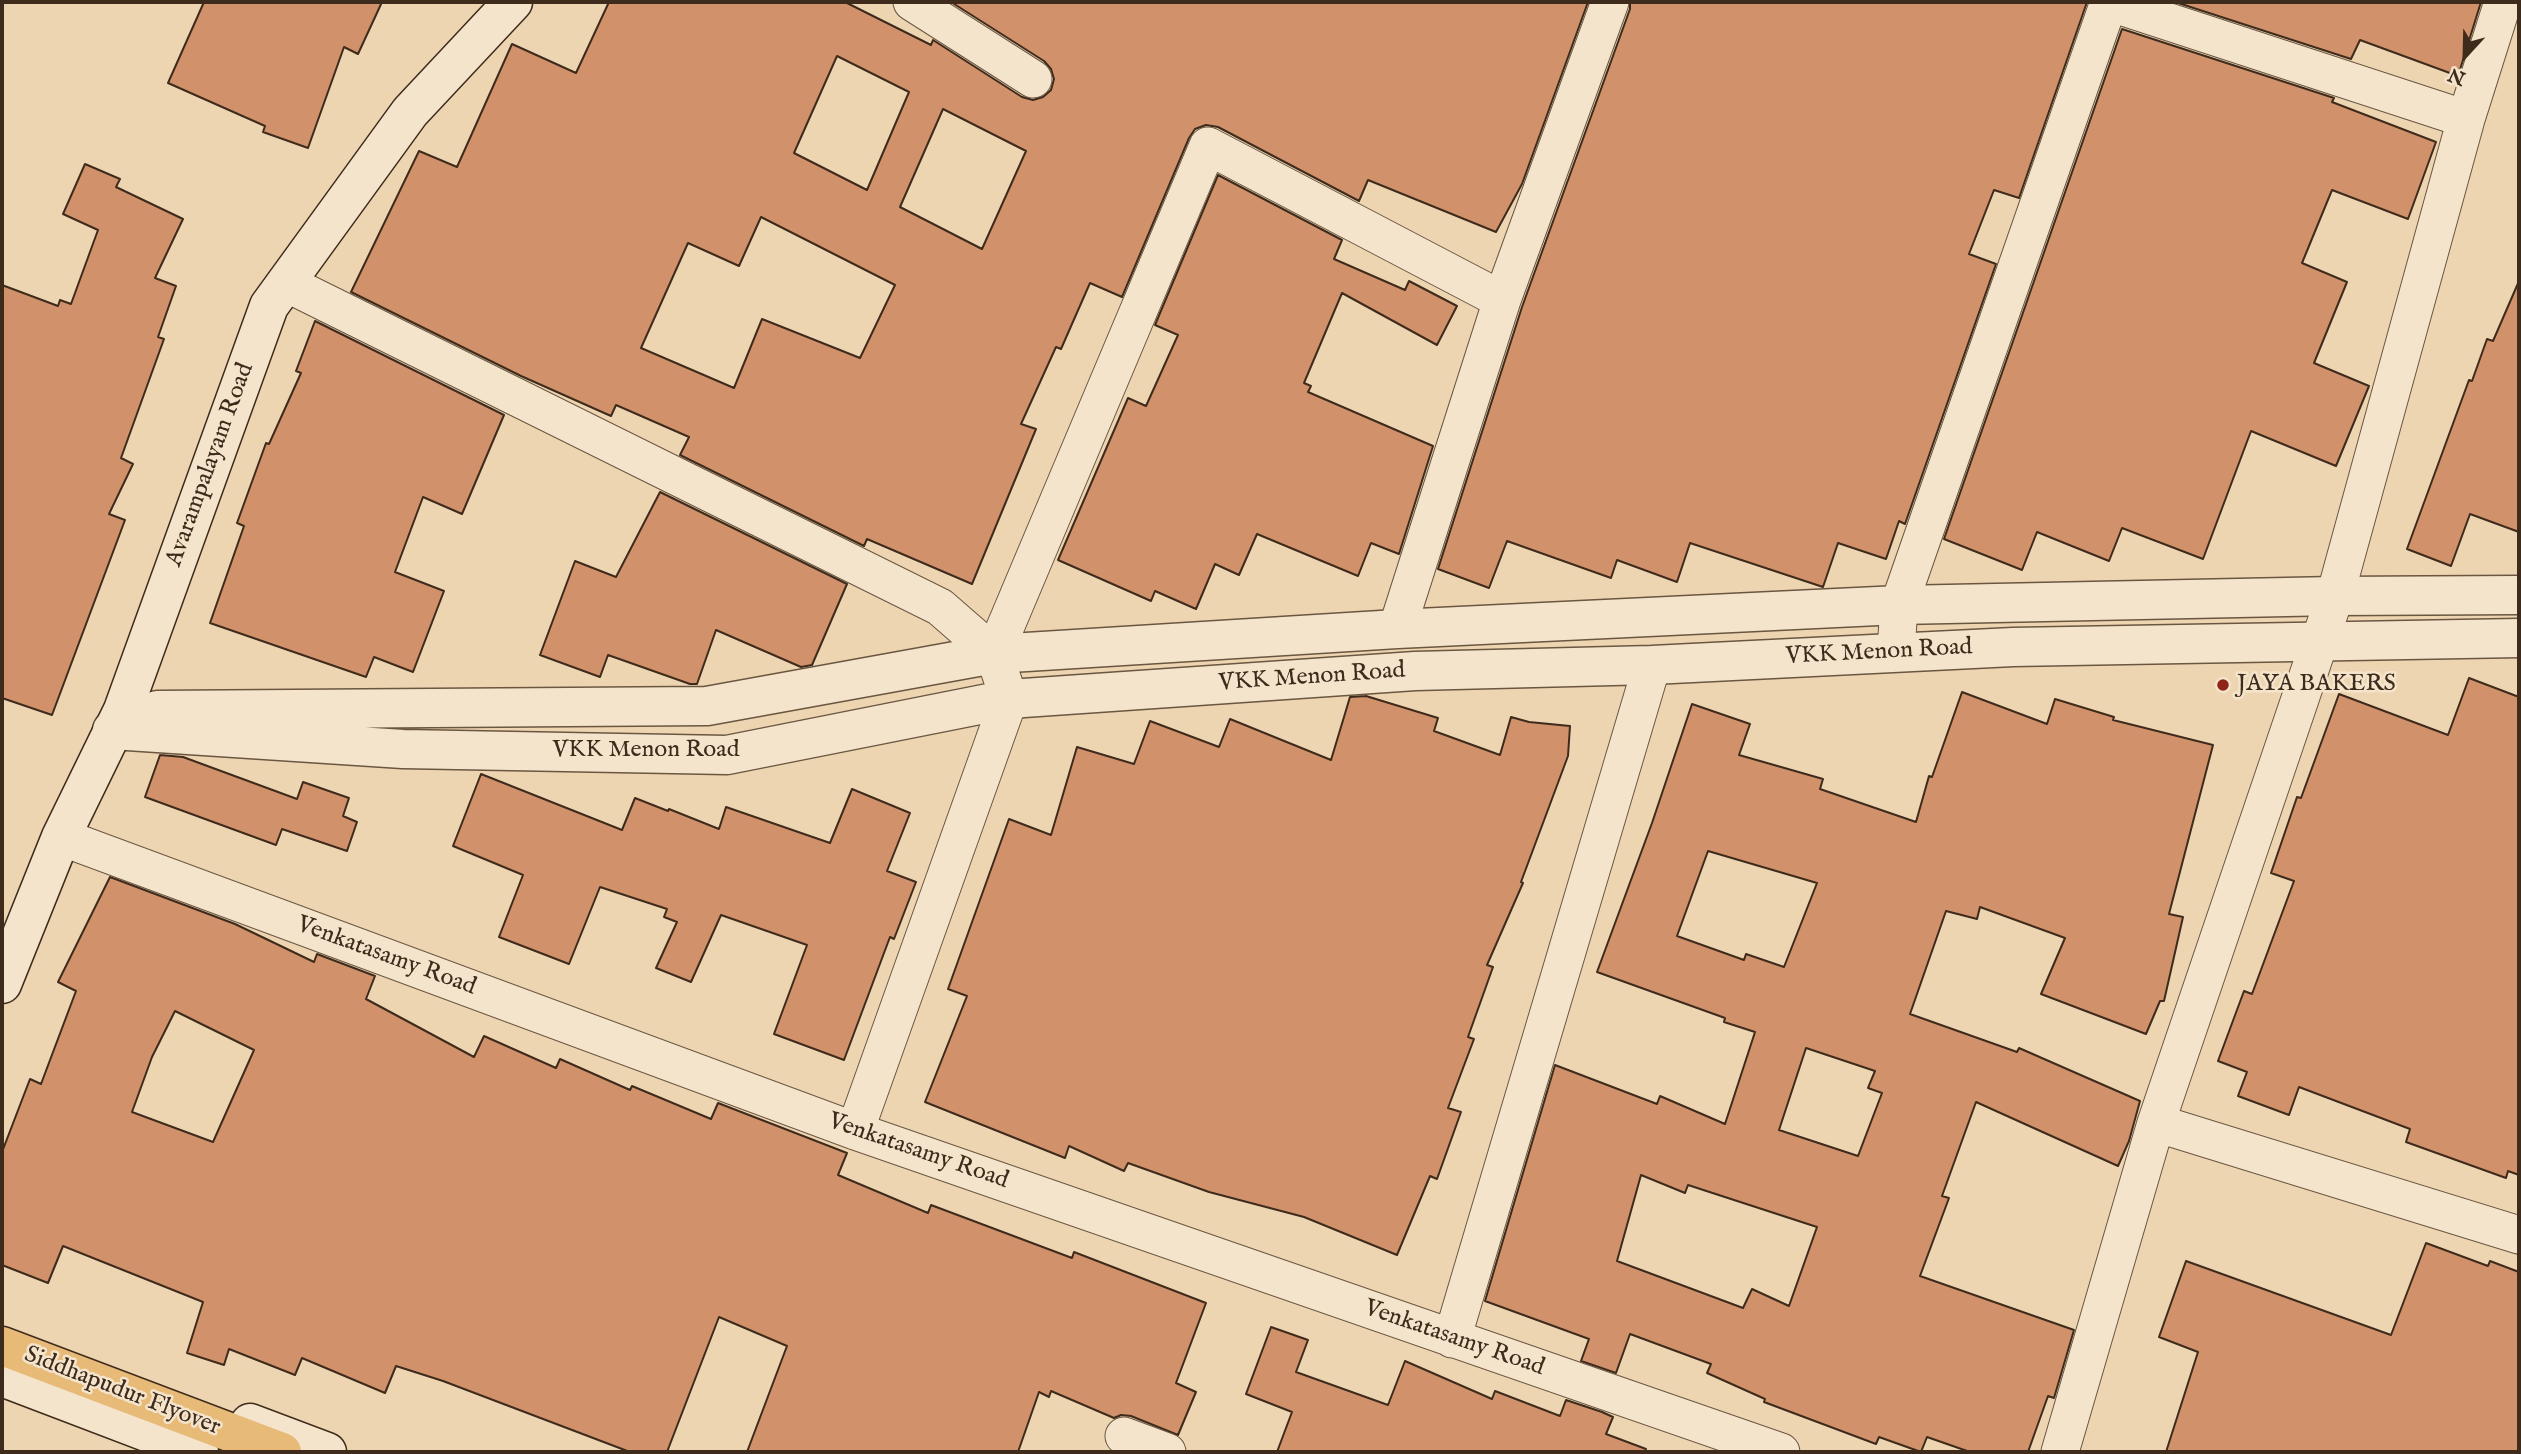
<!DOCTYPE html>
<style>
body{margin:0}
#map{position:relative;width:2521px;height:1454px;overflow:hidden;background:#eed5b1;font-family:"IM FELL English",serif}
canvas{display:block}
.frame{position:absolute;inset:0;border:4px solid #3e2b1c;pointer-events:none}
.north{position:absolute;left:2430px;top:21px;width:70px;height:70px;-webkit-text-stroke:5px #f4e4cc;paint-order:stroke;rotate:202deg;font-size:19px;font-weight:700;line-height:28px;text-align:center;color:#3e2b1c}
.north::after{content:'';display:block;margin:auto;width:24px;height:32px;background:#3e2b1c;clip-path:polygon(50% 0,100% 100%,50% 72%,0 100%)}
</style>
<div id="map">
<canvas width="2521" height="1454"></canvas>
<div class="frame"></div>
<div class="north">N</div>
</div>
<script>
const context = document.querySelector('canvas').getContext('2d');
context.lineJoin = 'round';
function fillPath(path, color) {
  context.fillStyle = color;
  context.fill(path, 'evenodd');
}
function poly(rows) {
  const path = new Path2D();
  for (const r of rows) {
    path.moveTo(r[0], r[1]);
    for (let i = 2; i < r.length; i += 2) path.lineTo(r[i], r[i + 1]);
  }
  return path;
}
function trace(path, color, width, dash) {
  context.strokeStyle = color;
  context.lineWidth = width;
  context.lineCap = dash ? 'butt' : 'round';
  context.setLineDash(dash || []);
  context.stroke(path);
}
function write(font, color, halo, rows, align = 'center') {
  context.font = font + ' "IM FELL English",serif';
  context.lineWidth = 5;
  context.setLineDash([]);
  context.textBaseline = 'middle';
  context.strokeStyle = halo;
  context.fillStyle = color;
  for (const [text, x, y, turn = 0] of rows) {
    context.save();
    context.translate(x, y);
    context.rotate((+turn || 0) * Math.PI / 180);
    context.textAlign = isNaN(turn) ? turn : align;
    if (halo) context.strokeText(text, 0, 0);
    context.fillText(text, 0, 0);
    context.restore();
  }
}
const building = poly([
 [204,2,382,2,358,54,344,47,308,148,263,132,265,126,168,83,204,2],
 [609,2,845,2,931,45,933,40,1022,97,1033,100,1043,97,1051,90,1054,79,1051,69,1044,61,951,2,1588,2,1522,184,1496,232,1368,180,1359,201,1218,127,1206,125,1195,129,1189,138,1122,297,1090,283,1061,349,1056,347,1021,424,1036,429,972,584,867,539,864,546,680,455,689,437,616,405,611,416,521,376,351,292,419,151,457,167,512,44,576,73,609,2],
 [837,56,909,92,867,190,794,153,837,56],
 [943,109,1026,151,982,249,900,207,943,109],
 [761,217,895,285,860,358,762,319,734,388,641,348,688,243,739,266,761,217],
 [1630,2,2087,2,2019,198,1994,190,1969,254,1996,264,1905,524,1899,521,1886,559,1838,543,1823,587,1690,543,1677,582,1617,560,1611,578,1507,541,1489,588,1438,569,1522,307,1630,9,1630,2],
 [2175,2,2481,2,2458,76,2360,40,2351,59,2175,2],
 [2122,29,2334,98,2332,102,2436,142,2408,219,2332,190,2302,263,2347,282,2314,363,2369,386,2336,466,2251,431,2203,559,2122,528,2109,561,2037,532,2022,570,1944,539,2122,29],
 [85,164,120,179,116,187,183,219,155,278,176,286,158,337,164,339,121,458,133,464,109,514,125,520,52,715,2,698,2,285,58,306,60,300,71,304,98,230,63,214,85,164],
 [1218,175,1342,240,1334,259,1405,290,1409,281,1457,306,1437,345,1342,293,1304,383,1311,386,1308,392,1433,446,1399,554,1371,543,1358,576,1257,534,1239,575,1215,564,1196,609,1155,591,1151,601,1058,560,1128,398,1146,406,1178,335,1155,325,1218,175],
 [2519,281,2519,532,2470,514,2451,566,2407,549,2469,380,2472,381,2487,339,2493,341,2519,281],
 [315,321,504,415,462,514,423,497,395,572,444,591,413,672,374,657,366,677,210,623,244,526,237,523,266,443,269,444,301,373,296,371,315,321],
 [660,492,847,584,812,665,801,667,716,630,697,684,690,684,608,655,600,677,540,655,575,561,616,577,660,492],
 [2469,678,2519,697,2519,1175,2508,1171,2506,1178,2406,1142,2410,1129,2299,1087,2289,1115,2238,1096,2247,1072,2218,1061,2244,991,2252,994,2294,881,2271,873,2297,797,2301,798,2339,694,2448,735,2469,678],
 [1962,692,2047,724,2055,699,2114,717,2113,720,2213,745,2169,914,2183,917,2164,1001,2160,1001,2146,1034,2041,994,2065,938,1980,907,1977,919,1946,911,1910,1014,2017,1052,2019,1048,2140,1101,2129,1141,2118,1166,1976,1102,1942,1196,1949,1198,1920,1276,2074,1330,2054,1398,2048,1396,2028,1452,1970,1452,1927,1437,1921,1452,1879,1437,1876,1444,1764,1402,1765,1399,1707,1373,1711,1364,1630,1334,1616,1373,1581,1361,1589,1339,1485,1301,1555,1065,1657,1104,1660,1096,1725,1124,1755,1032,1724,1022,1725,1018,1597,972,1652,823,1692,704,1750,724,1739,755,1823,779,1820,789,1916,822,1929,776,1932,777,1962,692],
 [1708,851,1817,883,1784,967,1746,954,1744,960,1677,936,1708,851],
 [1806,1048,1875,1071,1868,1088,1882,1093,1858,1156,1779,1130,1806,1048],
 [1641,1175,1685,1193,1688,1185,1817,1227,1789,1306,1752,1289,1743,1308,1617,1261,1641,1175],
 [1366,696,1438,718,1434,731,1500,755,1511,717,1529,722,1570,726,1568,756,1521,882,1523,883,1487,965,1493,967,1468,1037,1474,1039,1448,1108,1461,1112,1437,1179,1430,1176,1397,1255,1304,1217,1209,1192,1128,1163,1124,1171,1069,1146,1065,1158,925,1102,967,996,948,989,1009,819,1051,835,1077,747,1134,764,1150,721,1219,747,1230,719,1331,760,1350,697,1366,696],
 [160,755,183,757,297,799,303,782,349,798,343,816,357,822,347,851,282,829,276,845,145,797,160,755],
 [481,774,622,830,635,798,668,811,669,809,719,829,726,807,830,843,852,789,910,813,887,871,916,882,894,939,890,937,844,1060,774,1034,807,945,721,915,691,982,656,968,677,922,664,917,667,909,600,887,569,964,499,937,523,875,453,846,481,774],
 [110,877,235,924,314,962,317,954,375,976,366,999,474,1057,484,1036,556,1068,560,1059,630,1090,632,1086,711,1119,718,1103,847,1153,838,1175,928,1213,931,1205,1072,1258,1074,1252,1206,1303,1176,1383,1196,1392,1178,1435,1131,1416,1121,1415,1114,1418,1051,1391,1049,1397,1039,1392,1018,1452,747,1452,787,1346,719,1317,667,1452,630,1452,443,1381,396,1366,385,1393,302,1358,295,1375,229,1349,224,1365,187,1353,203,1302,63,1246,48,1283,2,1265,2,1152,30,1079,41,1084,76,991,58,982,110,877],
 [175,1011,254,1050,213,1142,132,1112,152,1057,175,1011],
 [2426,1243,2488,1266,2490,1261,2519,1272,2519,1452,2166,1452,2198,1352,2159,1337,2186,1261,2391,1335,2426,1243],
 [1271,1327,1308,1340,1296,1372,1388,1405,1405,1361,1492,1399,1495,1391,1560,1416,1566,1400,1602,1412,1613,1417,1606,1434,1646,1449,1645,1452,1277,1452,1292,1412,1246,1394,1271,1327]
]);
fillPath(building, '#d0916b');
trace(building, '#3e2b1c', 2);
const minor = poly([
 [912,2,1033,79],
 [2108,2,2466,119],
 [286,283,940,607,994,654,1208,146,1502,300,1397,629],
 [1502,300,1610,2],
 [1896,652,1899,605,2109,2],
 [61,837,855,1131,1781,1452],
 [2156,1123,2519,1235],
 [855,1131,1009,699,994,654],
 [1452,1339,1652,665],
 [1124,1436,1167,1452],
 [2060,1452,2156,1123,2335,596,2466,119,2503,2]
]);
const tertiary = poly([
 [157,710,707,706,994,654,1397,629,1899,605,2335,596,2519,595],
 [112,730,403,749,727,755,1009,699,1415,671,1652,665,2013,647,2519,638]
]);
const secondary = poly([
 [2,984,61,837,123,710,269,306,410,112,513,2],
 [2,1377,199,1452],
 [250,1423,327,1452]
]);
const primary = poly([
 [2,1346,282,1452]
]);
trace(minor, '#6a5641', 39);
trace(tertiary, '#6a5641', 41);
trace(secondary, '#3e2b1c', 41);
trace(primary, '#3e2b1c', 41);
trace(minor, '#f4e4cc', 37);
trace(tertiary, '#f4e4cc', 38);
trace(secondary, '#f4e4cc', 38);
trace(primary, '#e7ba78', 38);
for (const [x, y, r, color] of [
 [2223,685,7,"#8f2418"]
]) {
  const dot = new Path2D();
  dot.arc(x, y, r, 0, 2 * Math.PI);
  context.fillStyle = color;
  context.fill(dot);
  trace(dot, '#f4e4cc', 2.5);
}
write('24px', '#3e2b1c', '#f4e4cc', [
 ["Avarampalayam Road",211,465,-70],
 ["VKK Menon Road",1879,653,-3],
 ["VKK Menon Road",1312,678,-4],
 ["VKK Menon Road",646,751],
 ["Venkatasamy Road",386,957,20],
 ["Venkatasamy Road",918,1152,19],
 ["Venkatasamy Road",1454,1339,19],
 ["Siddhapudur Flyover",122,1392,21]
]);
write('24px', '#3e2b1c', '#f4e4cc', [
 ["JAYA BAKERS",2237,685]
], 'left');
</script>
